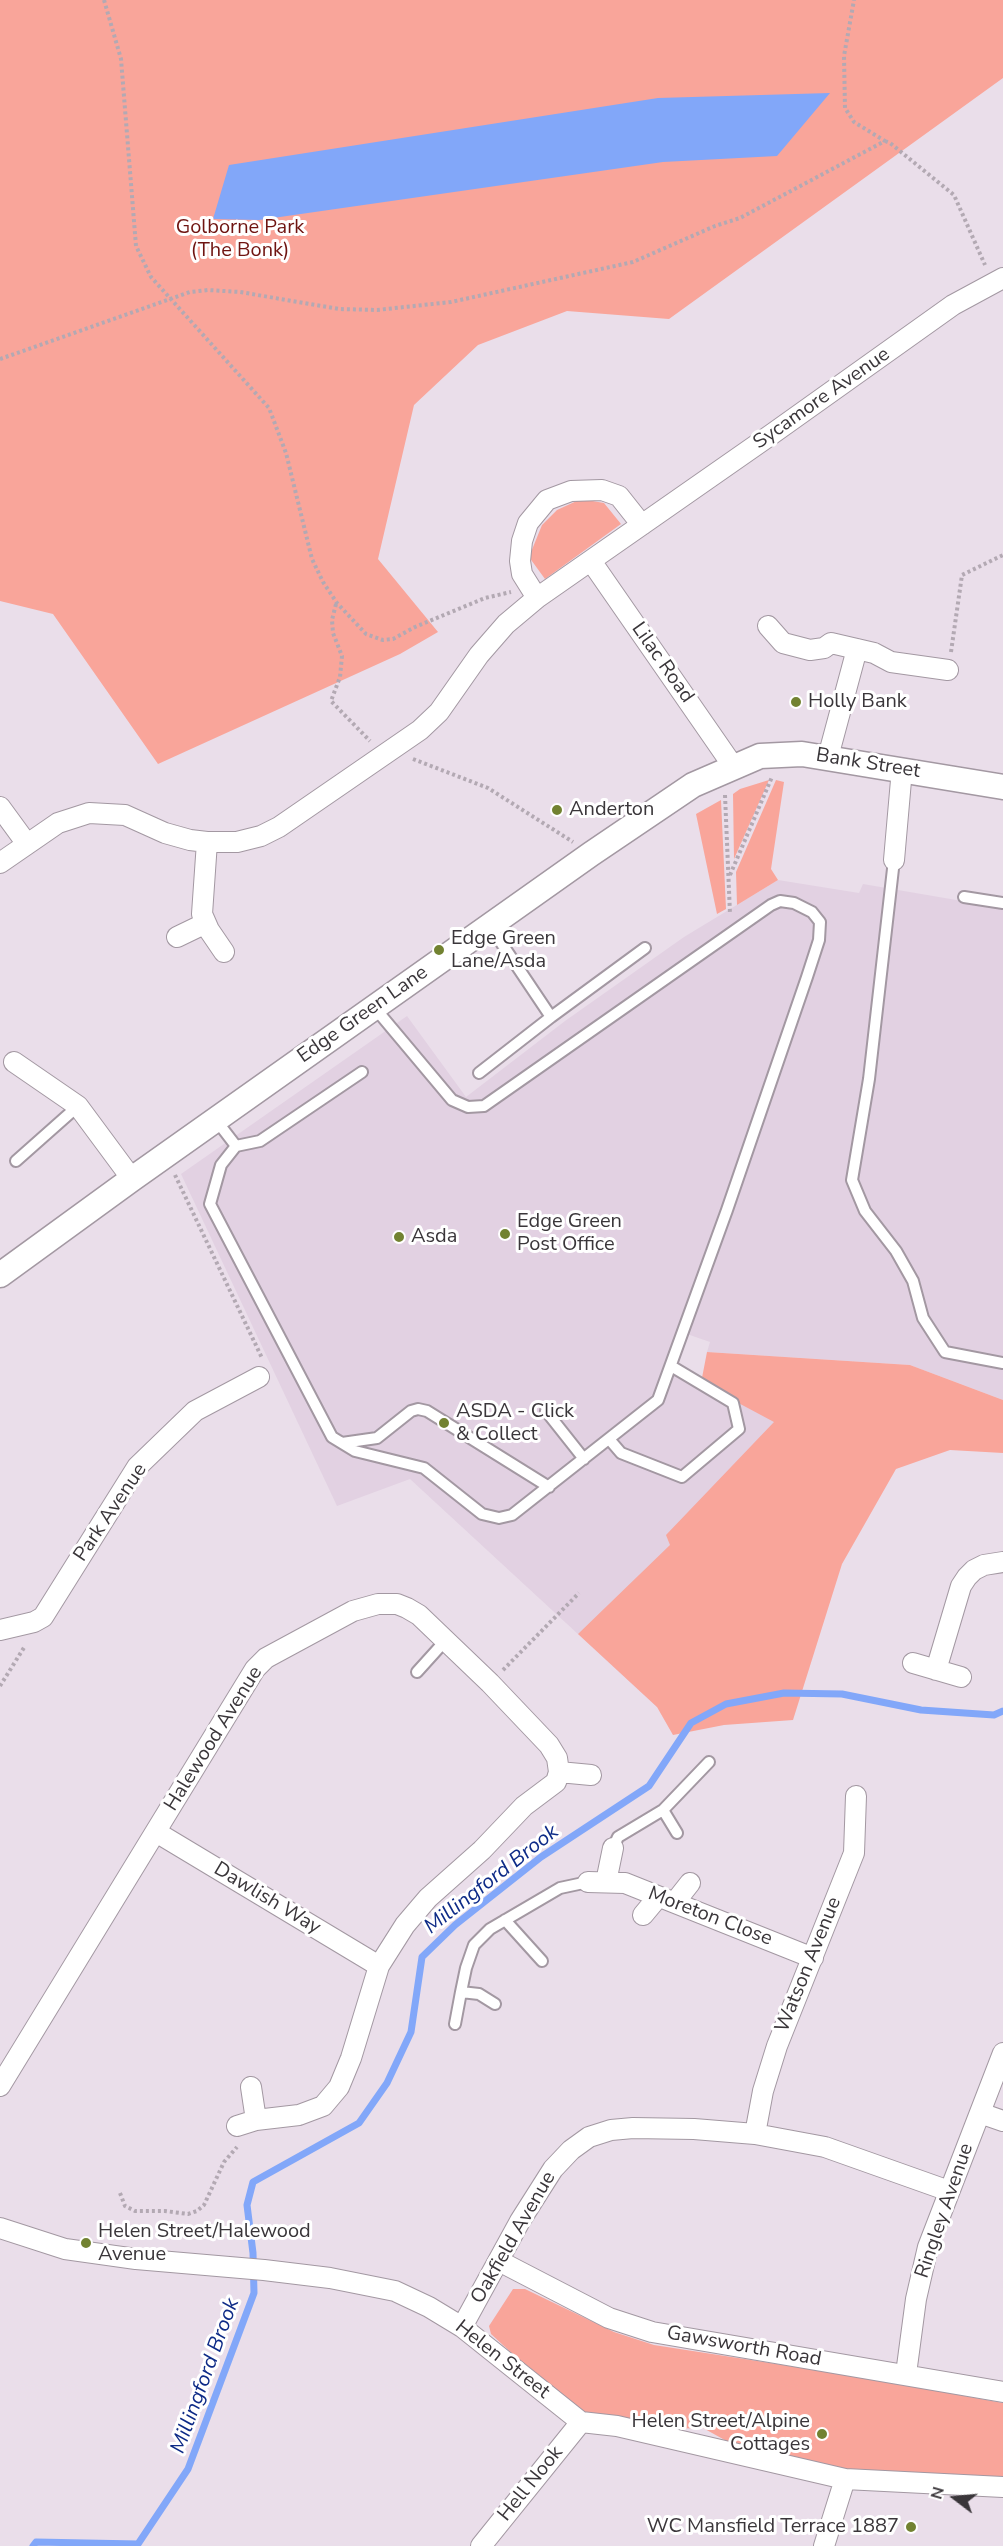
<!DOCTYPE html>
<style>
body{margin:0}
#map{position:relative;width:1003px;height:2546px;overflow:hidden;background:#eadeea;font-family:"Nunito Sans",sans-serif}
canvas{display:block}
.north{position:absolute;left:925px;top:2468px;width:60px;height:60px;-webkit-text-stroke:4px #fff;paint-order:stroke;rotate:286deg;font-size:16px;font-weight:700;line-height:24px;text-align:center;color:#3a363a}
.north::after{content:'';display:block;margin:auto;width:21px;height:27px;background:#3a363a;clip-path:polygon(50% 0,100% 100%,50% 72%,0 100%)}
</style>
<div id="map">
<canvas width="1003" height="2546"></canvas>
<div class="north">N</div>
</div>
<script>
const context = document.querySelector('canvas').getContext('2d');
context.lineJoin = 'round';
function fillPath(path, color) {
  context.fillStyle = color;
  context.fill(path, 'evenodd');
}
function poly(rows) {
  const path = new Path2D();
  for (const r of rows) {
    path.moveTo(r[0], r[1]);
    for (let i = 2; i < r.length; i += 2) path.lineTo(r[i], r[i + 1]);
  }
  return path;
}
function trace(path, color, width, dash) {
  context.strokeStyle = color;
  context.lineWidth = width;
  context.lineCap = dash ? 'butt' : 'round';
  context.setLineDash(dash || []);
  context.stroke(path);
}
function write(font, color, halo, rows, align = 'center') {
  context.font = font + ' "Nunito Sans",sans-serif';
  context.lineWidth = 6;
  context.setLineDash([]);
  context.textBaseline = 'middle';
  context.strokeStyle = halo;
  context.fillStyle = color;
  for (const [text, x, y, turn = 0] of rows) {
    context.save();
    context.translate(x, y);
    context.rotate((+turn || 0) * Math.PI / 180);
    context.textAlign = isNaN(turn) ? turn : align;
    if (halo) context.strokeText(text, 0, 0);
    context.fillText(text, 0, 0);
    context.restore();
  }
}
fillPath(poly([
 [778,880,859,893,863,884,1003,908,1003,1400,910,1365,707,1352,710,1342,684,1333,672,1366,853,1461,657,1707,410,1479,337,1506,181,1174,407,1016,466,1097,565,1021,684,937]
]), '#e2d1e2');
fillPath(poly([
 [0,0,1003,0,1003,78,669,319,567,311,478,345,414,405,378,559,438,632,400,654,158,764,53,614,0,601],
 [581,499,604,503,621,524,545,579,529,557,542,525,557,510],
 [769,780,734,859,733,794,740,789],
 [776,780,784,782,771,869,778,880,737,905,736,872],
 [721,800,726,909,717,914,696,814],
 [707,1352,910,1365,1003,1400,1003,1453,950,1450,896,1469,842,1564,793,1720,724,1725,673,1735,657,1707,578,1634,670,1545,666,1535,774,1422,701,1383],
 [513,2289,525,2289,614,2332,654,2345,867,2378,1003,2403,1003,2477,976,2482,895,2476,865,2470,844,2473,741,2449,703,2428,663,2429,643,2416,618,2421,582,2413,557,2395,491,2334,489,2326]
]), '#f9a59a');
fillPath(poly([
 [830,93,777,156,663,162,259,220,213,219,229,165,658,98]
]), '#82a7f9');
trace(poly([
 [33,2546,36,2542,138,2544,188,2469,254,2293,253,2253,247,2205,253,2182,359,2123,387,2083,411,2032,422,1957,455,1925,541,1857,649,1786,691,1723,726,1704,784,1693,842,1694,921,1710,994,1715,1003,1711]
]), '#82a7f9', 7);
const service = poly([
 [894,860,869,1079,852,1180,865,1211,896,1251,913,1281,923,1318,945,1352,1003,1363],
 [964,897,1003,903],
 [490,926,551,1017,645,948],
 [479,1073,551,1017],
 [216,1120,236,1146,221,1165,210,1204,332,1437,355,1451,424,1468,482,1514,499,1518,512,1515,658,1400,727,1210,807,977,819,940,820,922,812,912,794,903,780,901,771,905,484,1106,468,1107,452,1100,374,1007],
 [236,1146,260,1141,362,1072],
 [16,1161,78,1106],
 [546,1411,584,1459],
 [609,1439,621,1453,682,1477,739,1429,733,1403,671,1366],
 [342,1443,377,1438,411,1411,418,1409,427,1411,549,1487],
 [417,1672,445,1641],
 [663,1810,677,1833],
 [613,1848,618,1837,663,1810,709,1762],
 [505,1920,542,1961],
 [495,2004,479,1994,461,1992,466,1968,474,1945,490,1929,560,1888,588,1882],
 [455,2024,461,1992]
]);
const minor = poly([
 [591,561,733,766],
 [537,598,522,574,520,561,522,541,528,523,547,500,571,491,602,490,619,496,642,525],
 [768,626,783,643,810,650,824,648,831,643,874,653,891,662,948,670],
 [828,757,857,649],
 [0,807,27,844],
 [207,842,202,914,209,930,224,952],
 [894,860,902,769],
 [0,863,58,823,89,813,125,815,165,833,190,840,207,842,237,842,261,836,279,827,420,730,439,712,479,655,506,624,537,598,772,434,953,305,1003,278],
 [177,937,206,923],
 [14,1062,78,1106,132,1179],
 [0,1630,34,1622,43,1617,137,1467,195,1411,259,1377],
 [913,1663,961,1677],
 [936,1670,961,1586,967,1577,974,1570,984,1565,1003,1562],
 [156,1832,379,1966],
 [588,1882,625,1883,813,1958],
 [606,1882,613,1848],
 [675,1902,690,1883],
 [643,1915,658,1897],
 [0,2086,255,1669,266,1658,353,1611,378,1604,397,1604,407,1608,419,1615,490,1683,549,1745,557,1758,559,1772],
 [251,2087,256,2120],
 [980,2113,1003,2121],
 [237,2126,256,2120,299,2115,323,2106,339,2087,351,2058,379,1966,405,1925,428,1898,482,1850,524,1806,556,1782,559,1772,591,1775],
 [755,2134,763,2091,777,2046,854,1853,856,1796],
 [0,2228,65,2249,136,2259,264,2270,330,2278,395,2291,429,2307,462,2327,581,2422,617,2426,845,2479,1003,2487],
 [499,2261,609,2318,652,2332,1003,2392],
 [462,2327,520,2221,553,2169,571,2150,589,2137,611,2130,633,2128,694,2129,755,2134,825,2147,949,2191],
 [906,2374,916,2299,928,2247,1003,2053],
 [481,2546,581,2422],
 [824,2546,845,2479]
]);
const tertiary = poly([
 [0,1275,132,1179,591,854,693,785,760,756,802,754,1003,787]
]);
trace(service, '#a398a2', 14);
trace(minor, '#a398a2', 22);
trace(tertiary, '#a398a2', 27);
trace(poly([
 [104,0,121,59,136,246,151,277,269,408,286,453,312,559,323,582,337,603,366,634,383,640,393,639,415,627,485,598,511,592],
 [885,141,890,143,954,195,985,265],
 [0,359,190,292,208,290,240,292,339,309,377,310,451,302,633,262,715,226,740,218,885,141,854,122,845,108,844,56,854,0],
 [336,604,332,620,333,633,342,656,340,677,331,701,370,741],
 [951,652,962,575,1003,555],
 [413,759,488,788,573,842],
 [725,795,730,914],
 [730,875,772,777],
 [175,1175,262,1358],
 [503,1670,579,1593],
 [0,1686,25,1646],
 [120,2193,125,2206,135,2211,165,2211,188,2214,197,2211,204,2205,224,2162,237,2147]
]), '#b3a9b3', 4, [3, 3]);
trace(service, '#fff', 10);
trace(minor, '#fff', 20);
trace(tertiary, '#fff', 24);
for (const [x, y, r, color] of [
 [796,702,6,"#728231"],
 [557,810,6,"#728231"],
 [439,950,6,"#728231"],
 [505,1234,6,"#728231"],
 [399,1237,6,"#728231"],
 [444,1423,6,"#728231"],
 [86,2243,6,"#728231"],
 [822,2434,6,"#728231"],
 [911,2527,6,"#728231"]
]) {
  const dot = new Path2D();
  dot.arc(x, y, r, 0, 2 * Math.PI);
  context.fillStyle = color;
  context.fill(dot);
  trace(dot, '#fff', 2);
}
write('20px', '#6f1411', '#fff', [
 ["Golborne Park",240,228],
 ["(The Bonk)",240,251]
]);
write('20px', '#3a363a', '#fff', [
 ["Sycamore Avenue",822,399,-35],
 ["Lilac Road",662,663,55],
 ["Bank Street",868,764,9],
 ["Edge Green Lane",363,1015,-35],
 ["Park Avenue",111,1513,-56],
 ["Halewood Avenue",214,1739,-58],
 ["Dawlish Way",267,1899,31],
 ["Moreton Close",710,1917,21],
 ["Watson Avenue",809,1965,-68],
 ["Ringley Avenue",945,2211,-71],
 ["Oakfield Avenue",514,2238,-60],
 ["Gawsworth Road",744,2347,10],
 ["Helen Street",502,2360,38],
 ["Hell Nook",531,2484,-51]
]);
write('20px', '#3a363a', '#fff', [
 ["Holly Bank",808,702],
 ["Anderton",569,810],
 ["Edge Green",451,939],
 ["Lane/Asda",451,962],
 ["Edge Green",517,1222],
 ["Post Office",517,1245],
 ["Asda",411,1237],
 ["ASDA - Click",456,1412],
 ["& Collect",456,1435],
 ["Helen Street/Halewood",98,2232],
 ["Avenue",98,2255],
 ["Helen Street/Alpine",810,2422,"right"],
 ["Cottages",810,2445,"right"],
 ["WC Mansfield Terrace 1887",899,2527,"right"]
], 'left');
write('italic 21px', '#0e2b87', '#fff', [
 ["Millingford Brook",492,1880,-38],
 ["Millingford Brook",206,2376,-70]
]);
</script>
